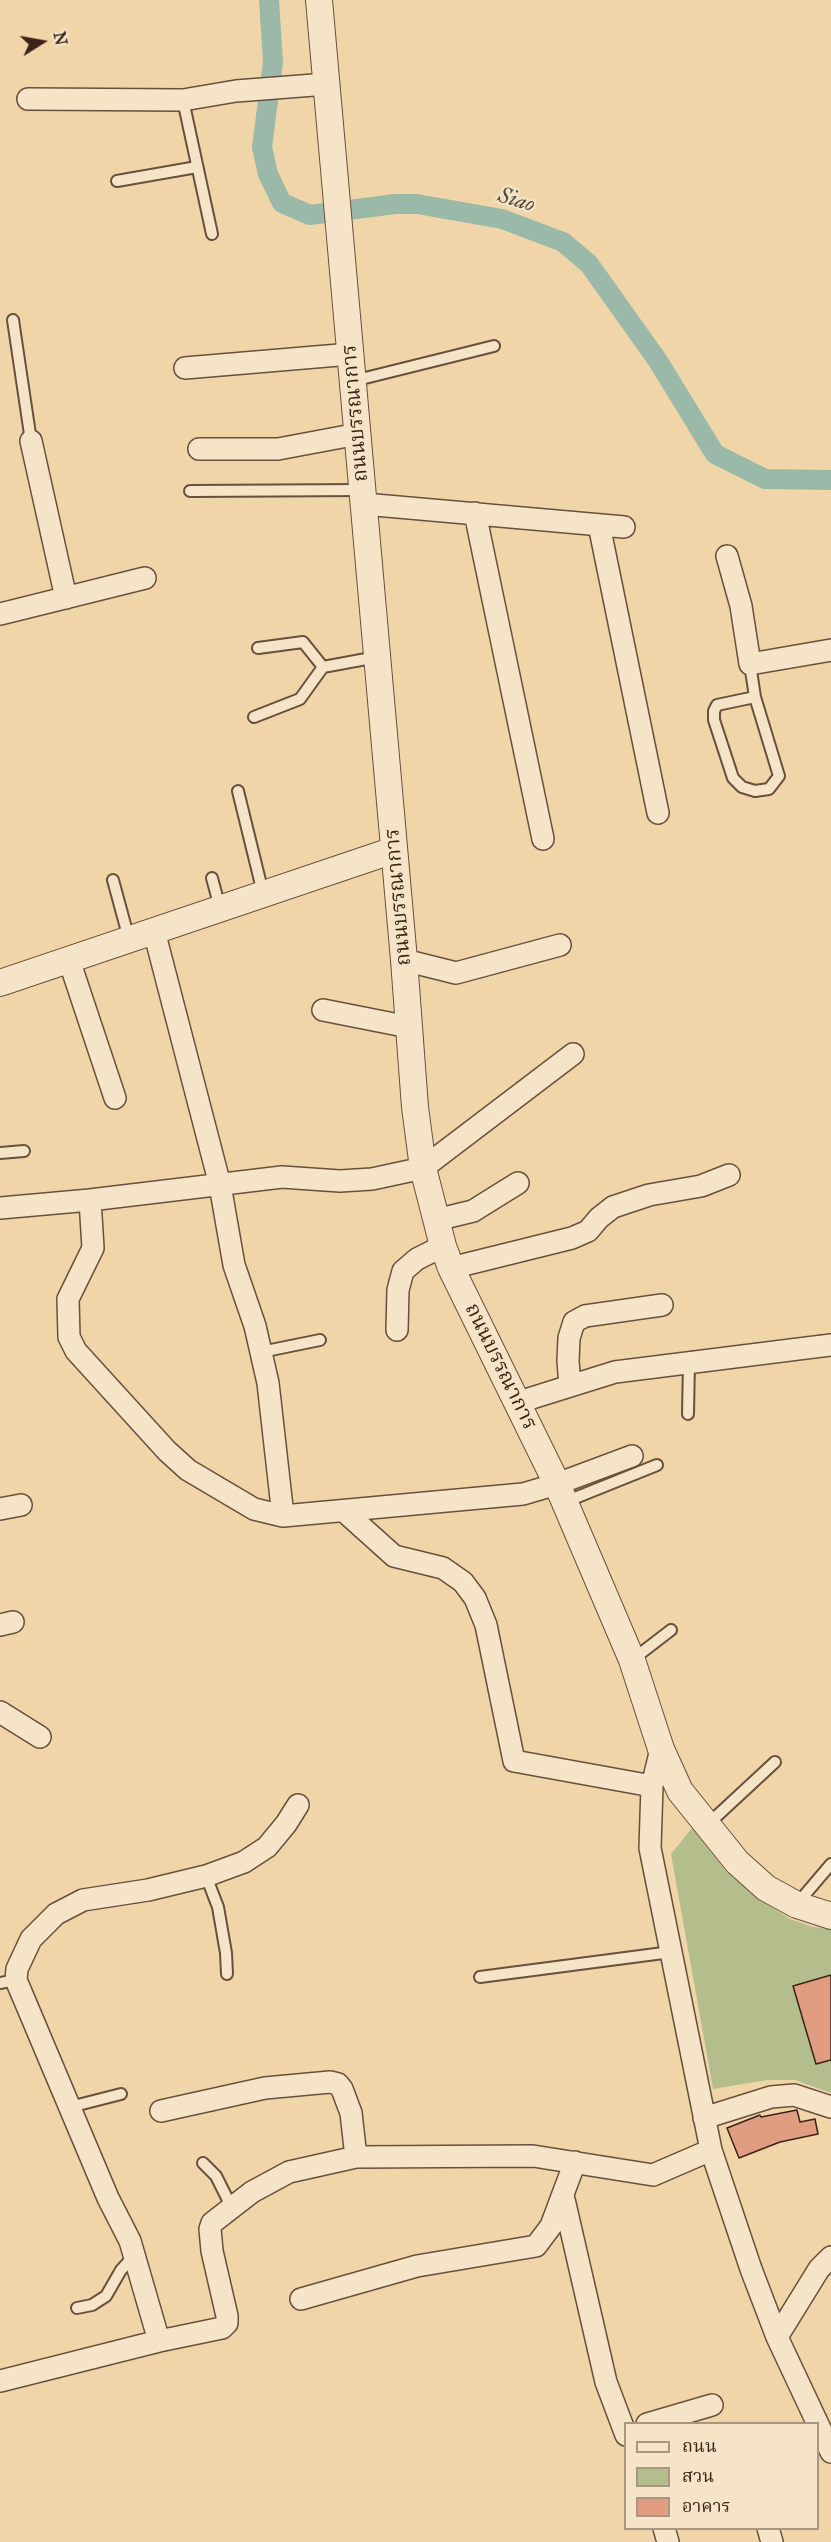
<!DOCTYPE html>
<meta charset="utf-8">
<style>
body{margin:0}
#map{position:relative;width:831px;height:2542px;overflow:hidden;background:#f0d5a9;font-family:"IM FELL Great Primer","Noto Serif Thai",serif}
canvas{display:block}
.legend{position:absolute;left:624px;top:2422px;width:195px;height:108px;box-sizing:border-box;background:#f5e4c7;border:2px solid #ab9781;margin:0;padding:8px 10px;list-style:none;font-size:18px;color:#3b2317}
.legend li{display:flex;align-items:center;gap:12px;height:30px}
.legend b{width:30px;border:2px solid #ab9781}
.north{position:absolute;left:12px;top:12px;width:60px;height:60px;-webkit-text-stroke:4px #f5e4c7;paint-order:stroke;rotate:79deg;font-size:16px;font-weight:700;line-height:24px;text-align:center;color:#3b2317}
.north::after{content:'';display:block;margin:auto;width:21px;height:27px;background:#3b2317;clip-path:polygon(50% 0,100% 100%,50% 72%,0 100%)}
</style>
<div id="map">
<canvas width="831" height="2542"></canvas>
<ul class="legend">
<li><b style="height:8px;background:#f5e4c7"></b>ถนน</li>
<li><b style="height:16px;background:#b4be8c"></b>สวน</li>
<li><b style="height:16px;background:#e09d81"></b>อาคาร</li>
</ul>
<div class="north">N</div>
</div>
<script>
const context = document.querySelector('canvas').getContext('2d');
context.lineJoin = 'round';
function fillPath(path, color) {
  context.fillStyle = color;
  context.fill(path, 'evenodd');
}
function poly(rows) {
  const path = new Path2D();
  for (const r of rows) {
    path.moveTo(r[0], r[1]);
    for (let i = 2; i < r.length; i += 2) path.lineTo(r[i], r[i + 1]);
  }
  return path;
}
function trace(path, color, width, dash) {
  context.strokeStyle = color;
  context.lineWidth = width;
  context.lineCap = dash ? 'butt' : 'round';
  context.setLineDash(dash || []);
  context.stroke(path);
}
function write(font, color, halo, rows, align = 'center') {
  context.font = font + ' "IM FELL Great Primer","Noto Serif Thai",serif';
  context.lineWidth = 4.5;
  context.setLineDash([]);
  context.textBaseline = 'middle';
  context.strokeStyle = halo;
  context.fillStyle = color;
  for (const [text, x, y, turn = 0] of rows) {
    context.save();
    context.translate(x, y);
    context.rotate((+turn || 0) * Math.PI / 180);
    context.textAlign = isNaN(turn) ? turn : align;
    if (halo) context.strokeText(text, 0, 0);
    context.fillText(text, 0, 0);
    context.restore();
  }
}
fillPath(poly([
 [692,1828,726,1871,759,1899,790,1919,813,1927,831,1929,831,2093,795,2080,767,2080,713,2089,671,1854]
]), '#b4be8c');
trace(poly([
 [269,0,273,62,262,147,268,174,282,203,310,215,395,204,417,204,502,219,563,242,589,264,658,361,715,454,765,479,831,480]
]), '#9ab9a8', 20);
const building = poly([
 [831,1975,831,2060,816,2064,793,1986,831,1975],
 [797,2110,800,2122,815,2119,818,2134,780,2142,739,2158,727,2128,760,2115,761,2117,797,2110]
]);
fillPath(building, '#e09d81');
trace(building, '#3b2317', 1.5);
const service = poly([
 [183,100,212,234],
 [117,181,197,167],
 [13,320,31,441],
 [353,381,494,346],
 [190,491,362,490],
 [258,648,303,642,323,667],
 [750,664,755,697,717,705,714,711,714,720,733,778,742,787,755,791,769,789,779,776,755,697],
 [254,717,300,699,323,667,377,657],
 [238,791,263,893],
 [212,878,220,908],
 [113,880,129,939],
 [0,1153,24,1151],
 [261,1352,320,1340],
 [688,1414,689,1362],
 [565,1502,657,1465],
 [632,1660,671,1630],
 [706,1826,775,1762],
 [206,1876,218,1907,226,1953,227,1974],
 [797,1904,831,1864],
 [480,1977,671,1952],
 [0,1983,16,1980],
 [70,2107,121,2094],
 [203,2163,216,2176,231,2206],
 [77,2308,92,2305,106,2296,121,2270,134,2256]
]);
const minor = poly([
 [28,99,183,100,236,91,327,84],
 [185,368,351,354],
 [31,441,66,598],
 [199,449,278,449,358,434],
 [364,504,624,527],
 [475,513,543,839],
 [599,525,658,813],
 [727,556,741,606,750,664,831,650],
 [0,614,145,578],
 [154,931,220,1185,234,1265,255,1326,268,1383,283,1516],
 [69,960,115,1098],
 [404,960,456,973,560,945],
 [323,1010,409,1027],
 [573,1054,423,1168,372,1179,340,1181,282,1177,90,1200,93,1248,68,1299,69,1337,76,1351,167,1451,188,1470,254,1509,283,1516,523,1494,557,1484,632,1456],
 [0,1208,90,1200],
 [436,1220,473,1211,518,1183],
 [451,1268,572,1238,588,1231,599,1218,613,1207,649,1195,701,1186,729,1175],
 [397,1330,398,1290,403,1271,417,1259,443,1246],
 [570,1386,568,1361,569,1338,574,1322,585,1316,662,1305],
 [519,1402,615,1372,831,1345],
 [0,1509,21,1505],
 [345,1512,394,1556,443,1568,463,1582,475,1598,486,1625,514,1761,652,1786],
 [0,1625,13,1622],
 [0,1712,40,1737],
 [661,1749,652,1786,650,1848,711,2150,751,2269,777,2337,831,2452],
 [161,2111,265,2088,330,2082,338,2084,342,2089,351,2113,356,2157],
 [704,2118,771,2097,794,2095,831,2107],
 [563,2195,606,2382,626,2435],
 [301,2299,417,2266,536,2246,551,2226,575,2162],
 [777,2337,819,2269,831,2257],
 [159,2341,130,2241,108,2198,27,2006,16,1980,17,1969,31,1939,56,1914,83,1900,148,1890,206,1876,244,1862,267,1847,286,1824,298,1805],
 [0,2381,159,2341,222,2328,227,2323,227,2316,212,2251,210,2229,212,2223,252,2192,289,2172,356,2157,533,2156,653,2175,711,2150],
 [647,2424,712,2405],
 [664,2528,668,2542],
 [768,2528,772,2542]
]);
const tertiary = poly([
 [319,0,404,960,415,1107,423,1168,443,1246,451,1268,557,1484,632,1660,661,1749,680,1791,737,1862,766,1888,797,1905,831,1916],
 [0,983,394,850]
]);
trace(service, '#68503c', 14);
trace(minor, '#68503c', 24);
trace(tertiary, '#68503c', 28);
trace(service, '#f5e4c7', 10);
trace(minor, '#f5e4c7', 21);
trace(tertiary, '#f5e4c7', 26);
write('21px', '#3b2317', '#f5e4c7', [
 ["ถนนบรรณาการ",356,413,-95],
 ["ถนนบรรณาการ",399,897,-95],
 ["ถนนบรรณาการ",500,1367,64]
]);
write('italic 22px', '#53483b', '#f5e4c7', [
 ["Siao",516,201,17]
]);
</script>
